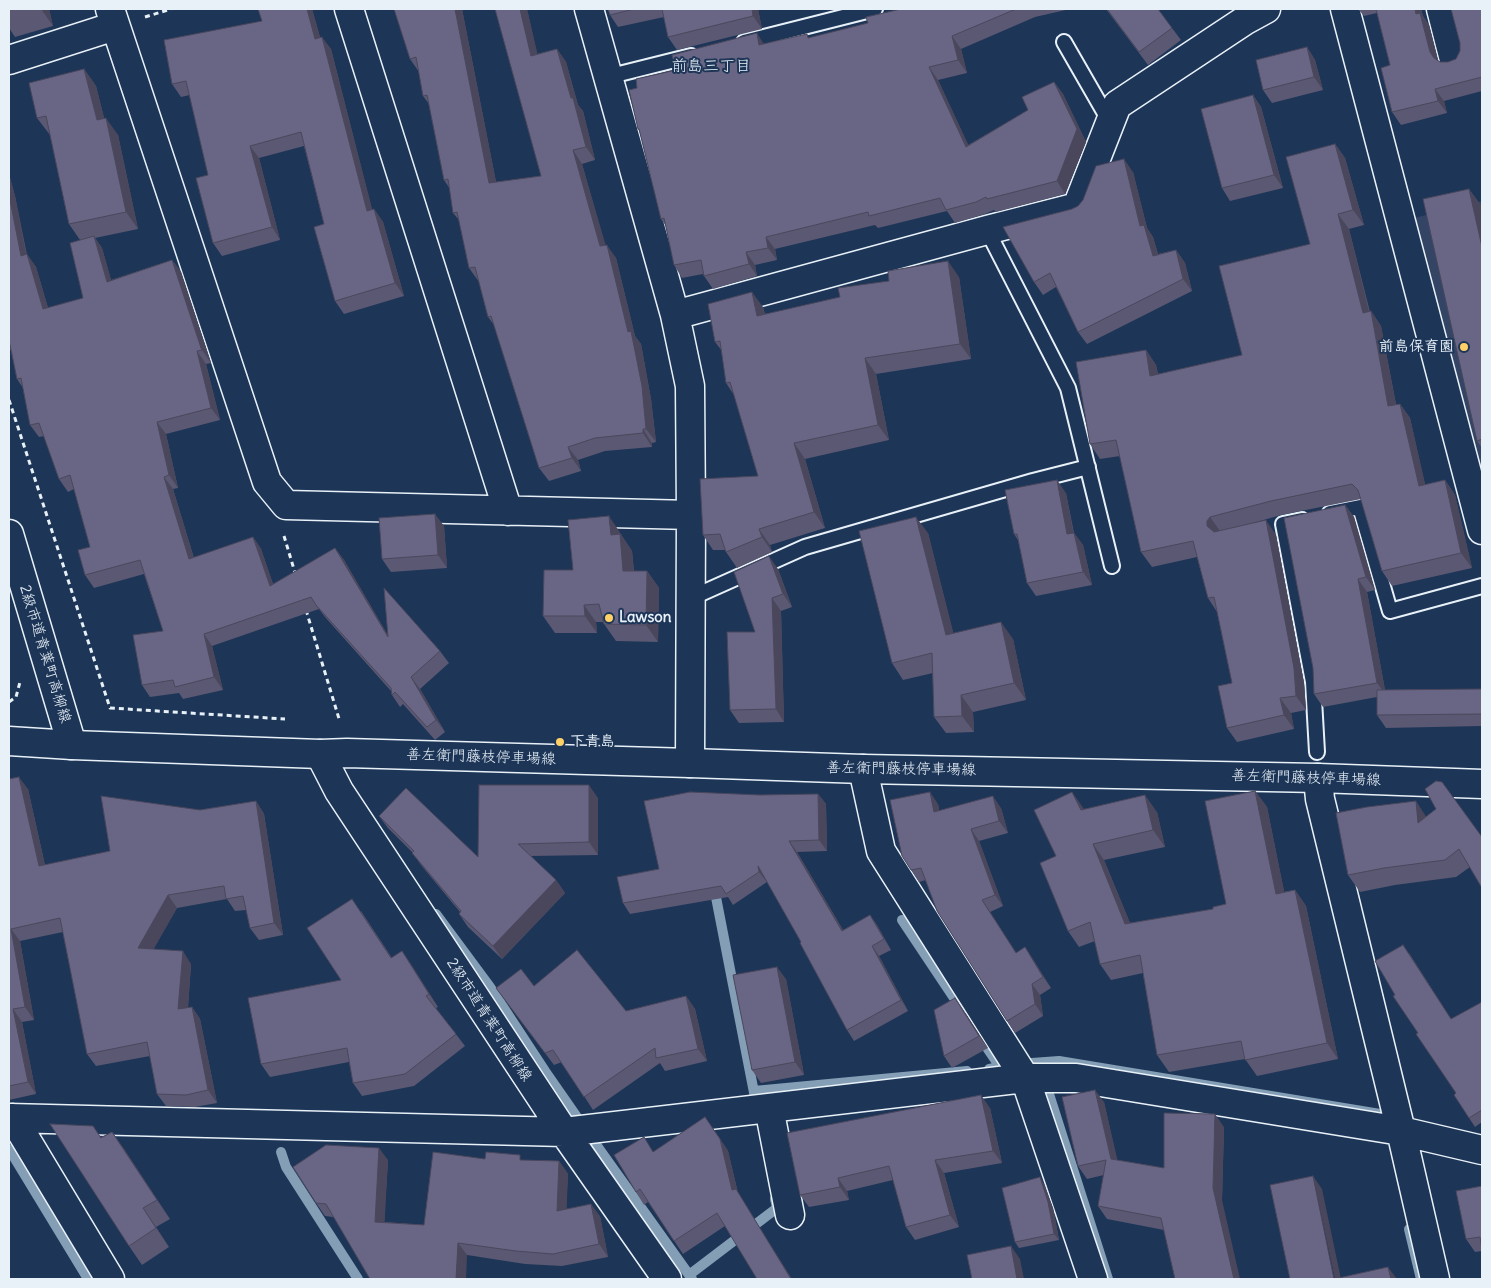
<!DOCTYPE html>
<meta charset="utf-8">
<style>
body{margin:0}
#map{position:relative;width:1491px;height:1288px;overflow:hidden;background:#1d3557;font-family:Delius,sans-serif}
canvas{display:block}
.frame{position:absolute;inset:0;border:10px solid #e8f1f8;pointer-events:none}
</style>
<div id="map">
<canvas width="1491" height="1288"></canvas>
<div class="frame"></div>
</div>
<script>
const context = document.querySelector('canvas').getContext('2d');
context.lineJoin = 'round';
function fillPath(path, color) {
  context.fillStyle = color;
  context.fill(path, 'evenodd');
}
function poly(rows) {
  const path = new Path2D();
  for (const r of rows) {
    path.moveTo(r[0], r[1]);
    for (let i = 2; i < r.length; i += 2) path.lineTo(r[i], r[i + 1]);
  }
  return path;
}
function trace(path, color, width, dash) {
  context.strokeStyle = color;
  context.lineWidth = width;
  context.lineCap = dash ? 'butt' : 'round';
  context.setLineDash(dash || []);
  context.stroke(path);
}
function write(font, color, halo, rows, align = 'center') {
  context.font = font + ' Delius,"Klee One",sans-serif';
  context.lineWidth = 4;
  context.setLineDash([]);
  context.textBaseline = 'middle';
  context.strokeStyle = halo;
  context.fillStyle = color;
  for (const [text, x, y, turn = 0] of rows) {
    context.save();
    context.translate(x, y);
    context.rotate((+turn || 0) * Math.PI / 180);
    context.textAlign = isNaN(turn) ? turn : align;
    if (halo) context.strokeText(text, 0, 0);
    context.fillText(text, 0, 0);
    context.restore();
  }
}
fillPath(poly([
 [1482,201,1482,475,1410,219]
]), '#344465');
trace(poly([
 [714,887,757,1108],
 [436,914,490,987,545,1071,600,1150,692,1279],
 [902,920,962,1010],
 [981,1039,1000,1067,989,1069],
 [1032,1063,1059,1061,1380,1114,1384,1125],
 [754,1091,967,1071],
 [1049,1094,1108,1279],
 [9,1149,88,1279],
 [281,1152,286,1167,358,1279],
 [1409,1229,1421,1279],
 [689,1275,777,1208,775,1199]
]), '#839eb5', 10);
const service = poly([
 [744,42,875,9],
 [1064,42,1110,122],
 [607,77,691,56],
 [987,230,1068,388,1112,566],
 [1330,513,1360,507,1390,611,1482,586],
 [1302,520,1283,524,1313,682,1317,752],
 [691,598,805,547,1033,481,1088,467]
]);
const minor = poly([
 [110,9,267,482,286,505,691,515],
 [349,9,508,511],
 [589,9,675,315,690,386,691,515,690,763],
 [1345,9,1482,530],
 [1441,9,1454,60],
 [9,60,115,26],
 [675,315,987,230,1077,207,1117,105,1244,21,1266,9],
 [320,754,339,791,564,1132,667,1279],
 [863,769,881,851,1025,1078,1093,1279],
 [1318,778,1320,799,1401,1131,1435,1279],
 [769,1108,790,1215],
 [9,1118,564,1132,1025,1078,1076,1078,1401,1131,1482,1150],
 [13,1118,110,1279]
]);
const tertiary = poly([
 [9,534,72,745]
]);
const secondary = poly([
 [9,741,72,745,320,754,347,753,690,763,863,769,1318,778,1482,784]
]);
trace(service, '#e8f1f8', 18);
trace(minor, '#e8f1f8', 31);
trace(tertiary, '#e8f1f8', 31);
trace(secondary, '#e8f1f8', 31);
trace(poly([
 [145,17,171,9],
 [9,400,110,708,285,719],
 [284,536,296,576],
 [306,610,340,722],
 [9,702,16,697,20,682]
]), '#e8f1f8', 3, [5, 4]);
trace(service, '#1d3557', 14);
trace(minor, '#1d3557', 28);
trace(tertiary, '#1d3557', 28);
trace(secondary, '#1d3557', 28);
fillPath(poly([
 [9,9,49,9,53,26,15,37,9,28],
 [258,9,312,9,320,37,331,49,372,210,374,209,383,222,404,296,344,314,335,301,324,224,304,146,259,158,280,240,222,256,213,243,208,175,190,95,181,97,172,84,262,21],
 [462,9,496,182,541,176,527,9,537,54,557,49,566,62,578,105,583,111,595,160,582,164,605,245,616,258,635,336,641,344,651,399,656,442,652,443,652,447,605,451,578,460,581,471,549,481,539,468,494,325,488,317,479,282,469,268,459,220,453,213,450,189,444,180,429,104,423,96,419,72,410,59],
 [608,9,758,9,762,29,677,50,668,37,664,17,618,27,610,15],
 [901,9,1070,9,1035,17,961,49,967,73,938,80,968,145,1028,110,1054,82,1063,94,1086,142,1065,194,996,212,994,210,985,214,955,223,947,211,878,228,875,225,775,249,777,260,755,265,757,276,713,289,704,276,703,274,682,278,674,265,666,226,661,219,640,132,638,129,637,88,676,70,764,44,809,38,868,23],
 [1106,9,1172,28,1181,40,1148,65],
 [1358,9,1421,9,1423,16,1429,25,1438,61,1440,62,1448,62,1456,59,1482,9,1482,91,1444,101,1447,113,1401,125,1392,112,1390,65,1377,13,1364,16],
 [1307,47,1315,60,1323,90,1272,103,1263,90],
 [84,69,96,86,104,118,118,135,138,229,95,238,102,248,111,280,172,260,181,272,210,360,211,363,206,364,220,420,166,434,178,488,173,489,194,558,253,537,261,549,273,584,335,548,344,560,387,634,440,651,449,663,420,689,445,732,435,740,403,704,400,707,392,695,391,691,325,617,319,609,212,646,223,690,183,699,179,693,150,697,142,685,163,631,144,574,94,588,85,575,90,547,74,489,68,492,59,479,44,436,39,437,30,425,23,388,17,379,11,350,10,350,9,349,9,174,15,196,27,255,36,267,48,308,83,298,80,240,69,224,50,135,37,118],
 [1253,95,1261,107,1283,188,1230,201,1222,188],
 [1335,144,1345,158,1364,225,1349,229,1370,312,1371,311,1381,326,1396,404,1400,404,1410,418,1425,485,1445,480,1455,495,1472,568,1392,586,1382,571,1361,499,1281,515,1253,523,1276,535,1304,683,1306,710,1291,713,1294,729,1237,742,1227,728,1232,683,1217,612,1208,598,1197,557,1152,567,1141,552,1120,456,1100,459,1090,444,1146,350,1156,365,1158,374,1242,355,1310,244],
 [1133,172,1147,228,1153,237,1158,254,1176,250,1185,263,1192,291,1087,344,1078,332,1056,287,1043,295,1034,282,1078,206],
 [1469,189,1482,207,1482,448,1477,441],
 [959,277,971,359,876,374,889,440,805,459,825,528,770,545,772,552,737,568,726,552,725,550,713,550,703,535,758,476,734,395,726,383,722,351,715,342,763,307,765,314],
 [1066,493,1074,533,1083,545,1092,585,1036,596,1027,583,1018,540,1014,534],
 [1345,505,1354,517,1375,590,1367,592,1385,690,1482,689,1482,675,1482,726,1386,728,1377,715,1377,697,1323,707,1314,694],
 [444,526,447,568,391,572,382,559],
 [928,533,953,633,1013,639,1026,700,973,712,974,732,946,733,934,717,933,673,903,680,892,663],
 [621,534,622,536,632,551,634,571,647,571,659,588,658,642,616,641,604,624,603,622,596,622,597,633,555,633,543,616,573,570],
 [778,569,792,607,781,611,784,722,739,723,730,710,755,632],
 [9,779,28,789,45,865,110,851,200,810,256,801,264,814,283,935,259,940,250,928,246,910,235,911,227,899,177,908,153,949,191,964,188,1008,192,1007,200,1019,217,1103,195,1107,166,1106,157,1094,150,1056,96,1066,87,1054,63,932,20,941,34,1020,22,1022,36,1094,9,1100],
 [1255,791,1267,807,1284,892,1295,890,1306,906,1338,1059,1257,1076,1245,1059,1169,1072,1157,1055,1143,973,1111,980,1100,964,1095,941,1079,947,1068,931,1056,856,1084,809,1157,812,1165,847,1104,860,1130,923,1213,909,1226,904],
 [818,794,826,804,827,851,797,852,843,930,870,915,877,925,891,950,879,956,908,1011,854,1041,847,1030,801,942,766,880,767,882,733,905,728,897,630,914,623,903,760,795],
 [598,798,598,855,531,856,556,880,565,893,502,959,468,927,459,914,460,912,421,865,412,852,388,828,379,816,478,857],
 [938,804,939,811,1001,808,1008,833,979,841,1003,906,990,912,1016,953,1025,947,1051,988,1040,995,1043,1016,1015,1033,1007,1021,926,880,919,882,911,870],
 [1436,809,1470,867,1456,877,1395,885,1360,892,1348,875],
 [361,911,392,958,402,951,438,1007,436,1008,465,1046,414,1086,362,1096,353,1083,349,1062,270,1077,261,1064,341,980],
 [1409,953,1451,1019,1482,1002,1482,1122,1475,1127,1469,1118,1456,1093,1418,1033,1395,995],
 [786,979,804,1075,761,1083,752,1070],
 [534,986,626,1011,686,996,695,1009,707,1061,665,1071,660,1063,593,1110,562,1062,554,1065,496,988],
 [955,998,988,1048,952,1068,944,1056],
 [1104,1102,1117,1160,1164,1168,1224,1127,1222,1200,1164,1230,1107,1219,1098,1206,1104,1175,1087,1179,1078,1166],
 [990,1108,1002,1163,944,1173,959,1227,915,1240,906,1227,893,1180,847,1191,849,1200,809,1207,800,1195],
 [714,1130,728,1151,738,1193,744,1202,725,1226,683,1254,648,1202,644,1205,636,1192,654,1152],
 [112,1132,170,1219,156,1227,169,1247,142,1265,129,1246,101,1137],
 [485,1159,559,1161,568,1174,566,1209,600,1216,608,1257,562,1266,525,1264,467,1255,333,1217,325,1216,316,1203,388,1160,384,1222,424,1225],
 [1044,1184,1053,1208,1059,1240,1019,1248,1015,1242],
 [1482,1186,1482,1251,1475,1252,1466,1239]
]), '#5a5872');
fillPath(poly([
 [41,9,49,9,53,26],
 [307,9,312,9,324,51,315,39],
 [455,9,462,9,499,197,489,183],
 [520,9,527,9,541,69,531,56],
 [752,9,758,9,762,29,753,16],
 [1415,9,1421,9,1423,16,1429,25,1439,64,1434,58,1430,52],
 [757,33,765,46,759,45],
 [952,36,961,49,967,73,958,60],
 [322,37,331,49,376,224,367,211],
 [1307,47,1315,60,1323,90,1314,77],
 [557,49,566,62,578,105,583,111,595,160,586,147,571,98],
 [929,67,938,80,975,159,966,147],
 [84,69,96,86,109,137,97,120],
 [1054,82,1063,94,1086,142,1065,194,1057,181],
 [1435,89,1444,101,1447,113,1438,101],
 [1253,95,1261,107,1283,188,1274,175],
 [106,118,118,135,138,229,126,212],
 [1335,144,1345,158,1364,225,1353,210],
 [250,146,259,158,280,240,272,227],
 [573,150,582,164,610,260,600,246],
 [1124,159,1133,172,1147,228,1153,237,1162,268,1153,256,1140,226],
 [9,174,15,196,29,269,21,256,9,195],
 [1469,189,1482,207,1482,247],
 [374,209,383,222,404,296,395,283],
 [1338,214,1349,229,1373,328,1363,313],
 [94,236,102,248,115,294,107,282],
 [766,237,775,249,777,260,768,248],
 [607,245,616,258,635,336,641,344,651,399,656,442,646,429,628,332],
 [1176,250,1185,263,1192,291,1183,279],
 [746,252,755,265,757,276,749,264],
 [27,254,36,267,52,321,43,309],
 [172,260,181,272,211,363,202,350],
 [948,261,959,277,971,359,960,344],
 [752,292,763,307,768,331,757,316],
 [1371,311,1381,326,1399,421,1388,406],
 [1146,350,1156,365,1160,391,1150,376],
 [197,351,206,364,220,420,211,408],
 [865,358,876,374,889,440,878,425],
 [1400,404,1410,418,1429,501,1419,486],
 [157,422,166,434,178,488,169,475],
 [643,429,652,443,652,447,643,433],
 [794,443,805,459,825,528,814,512],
 [568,447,578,460,581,471,572,458],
 [164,477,173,489,198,572,189,559],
 [1057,480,1066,493,1076,547,1067,534],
 [1445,480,1455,495,1472,568,1461,553],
 [1345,505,1354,517,1375,590,1366,577],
 [435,514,444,526,447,568,438,555],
 [609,516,621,534,622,536,632,551,635,588,623,571,611,535],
 [916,517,928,533,958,651,946,635],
 [1210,517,1220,531,1218,536,1207,526,1207,521],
 [1266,520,1276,535,1304,683,1306,710,1296,696],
 [759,529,770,545,772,552,762,537],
 [1074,533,1083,545,1092,585,1083,572],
 [253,537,261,549,278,599,270,586],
 [335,548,344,560,396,649,388,637],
 [769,556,778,569,792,607,783,594],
 [647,571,659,588,658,642,646,625],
 [1358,579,1367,592,1386,695,1377,683],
 [772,598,781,611,784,722,776,709],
 [584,605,596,622,597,633,585,616],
 [1001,622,1013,639,1026,700,1014,683],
 [204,634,212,646,223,690,214,677],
 [411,677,420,689,445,732,436,720],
 [961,695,973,712,974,732,962,716],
 [1280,698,1291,713,1294,729,1284,715],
 [19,777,28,789,48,879,39,866],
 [589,785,598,798,598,855,589,842],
 [1255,791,1267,807,1288,910,1276,894],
 [930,792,938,804,942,824,934,812],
 [1072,792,1084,809,1081,810],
 [818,794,826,804,827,851,819,840],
 [1145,795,1157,812,1165,847,1153,830],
 [993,796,1001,808,1008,833,999,821],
 [256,801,264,814,283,935,274,923],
 [1416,801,1427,818,1418,823],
 [971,829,979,841,1003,906,995,895],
 [789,841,797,852,850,942,842,931],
 [1093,844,1104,860,1137,940,1125,924],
 [758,866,766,876,767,882,759,872],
 [556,880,565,893,502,959,493,946],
 [1295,890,1306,906,1338,1059,1327,1043],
 [168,895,177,908,147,961,138,948],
 [982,900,990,912,1024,965,1016,953],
 [870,915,877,925,891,950,884,939],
 [11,929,20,941,34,1020,25,1007],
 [872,946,879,956,908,1011,901,1000],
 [1025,947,1033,959,1051,988,1043,977],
 [183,951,191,964,187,1022,178,1009],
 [402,951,411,964,438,1007,429,994],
 [777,967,786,979,804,1075,795,1062],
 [1032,984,1040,995,1043,1016,1035,1004],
 [686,996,695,1009,707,1061,698,1049],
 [955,998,964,1011,988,1048,979,1036],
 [192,1007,200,1019,217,1103,208,1090],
 [13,1009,22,1022,36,1094,28,1082],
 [1095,1090,1104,1102,1120,1171,1111,1159],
 [981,1095,990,1108,1002,1163,993,1151],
 [1215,1114,1224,1127,1222,1200,1240,1279,1234,1279,1213,1188],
 [705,1117,728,1151,738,1193,792,1279,791,1279,732,1190],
 [112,1132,125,1150,170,1219,157,1200],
 [379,1148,388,1160,384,1234,375,1222],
 [935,1160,944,1173,959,1227,950,1215],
 [559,1161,568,1174,566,1223,557,1211],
 [1313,1176,1322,1189,1341,1279,1335,1279],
 [1040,1177,1044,1184,1053,1208,1059,1240,1054,1234],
 [838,1178,847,1191,849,1200,840,1187],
 [591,1204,600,1216,608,1257,599,1244],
 [143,1208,156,1227,169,1247,156,1228],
 [458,1243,467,1255,466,1279,456,1279],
 [1011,1246,1020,1259,1024,1279,1017,1279],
 [1388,1267,1397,1279,1391,1279]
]), '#4a475d');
const building = poly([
 [258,9,307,9,315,39,322,37,367,211,374,209,395,283,335,301,314,227,324,224,301,132,250,146,272,227,213,243,196,178,208,175,186,81,172,84,164,40,262,21,258,9],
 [394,9,455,9,489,183,541,176,495,9,520,9,531,56,557,49,571,98,573,98,586,147,573,150,600,246,607,245,628,332,631,331,642,386,646,429,643,429,643,433,595,438,568,447,572,458,539,468,491,316,488,317,475,267,469,268,457,212,453,213,448,179,444,180,427,95,423,96,416,57,410,59,394,9],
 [608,9,634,9,610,15,608,9],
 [662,9,752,9,753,16,668,37,662,9],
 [901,9,1016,9,952,36,958,60,929,67,966,147,1028,110,1022,97,1054,82,1077,129,1057,181,987,199,986,197,976,202,946,210,940,198,869,216,868,212,766,237,768,248,746,252,749,264,704,276,701,260,674,265,664,218,661,219,639,129,638,129,629,90,637,88,636,79,676,70,672,55,757,33,759,45,807,34,808,38,868,23,866,17,901,9],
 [1107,9,1158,9,1172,28,1139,52,1107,9],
 [1376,9,1415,9,1416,14,1420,13,1430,52,1434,58,1440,62,1448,62,1456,59,1460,51,1460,43,1451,9,1482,9,1482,77,1435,89,1438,101,1392,112,1381,68,1390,65,1376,9],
 [1307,47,1314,77,1263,90,1256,60,1307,47],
 [84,69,97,120,106,118,126,212,69,224,46,116,37,118,29,83,84,69],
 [1253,95,1274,175,1222,188,1201,109,1253,95],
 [1335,144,1353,210,1338,214,1363,313,1371,311,1388,406,1400,404,1419,486,1445,480,1461,553,1382,571,1358,490,1352,484,1271,501,1210,517,1207,521,1207,526,1214,532,1266,520,1294,668,1296,696,1280,698,1284,715,1227,728,1218,686,1232,683,1214,597,1208,598,1193,541,1141,552,1116,440,1090,444,1076,362,1146,350,1150,376,1242,355,1219,266,1310,244,1286,157,1335,144],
 [1124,159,1140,226,1144,225,1153,256,1176,250,1183,279,1078,332,1050,273,1034,282,1003,227,1072,209,1078,206,1083,200,1096,166,1124,159],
 [1469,189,1482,247,1482,439,1477,441,1423,199,1469,189],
 [9,195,21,256,27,254,43,309,83,298,70,243,94,236,107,282,172,260,201,348,202,350,197,351,211,408,157,422,169,475,164,477,189,559,253,537,270,586,335,548,388,637,384,588,440,651,411,677,436,720,427,727,395,692,392,695,391,688,316,605,311,597,204,634,214,677,175,687,173,680,142,685,133,635,163,631,140,560,85,575,78,550,90,547,70,475,59,479,39,423,30,425,21,378,17,379,9,340,9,195],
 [948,261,960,344,865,358,878,425,794,443,814,512,759,529,762,537,726,552,720,534,703,535,700,479,758,476,730,382,726,383,720,341,715,342,708,304,752,292,757,316,840,297,838,288,889,281,888,271,948,261],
 [1057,480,1067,534,1074,533,1083,572,1027,583,1017,534,1014,534,1005,490,1057,480],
 [1345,505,1366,577,1358,579,1377,683,1314,694,1313,668,1284,518,1345,505],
 [435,514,438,555,382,559,379,518,435,514],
 [609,516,611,535,620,534,623,571,647,571,646,625,604,624,599,604,584,605,585,616,543,616,544,570,573,570,568,520,609,516],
 [916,517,946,635,1001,622,1014,683,961,695,962,716,934,717,932,653,892,663,859,531,916,517],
 [769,556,783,594,772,598,776,709,730,710,727,632,755,632,734,572,769,556],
 [1482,675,1482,714,1377,715,1377,690,1482,689,1482,675],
 [19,777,39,866,110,851,101,796,200,810,256,801,274,923,250,928,243,896,226,899,224,886,168,895,138,948,183,951,178,1009,192,1007,208,1090,186,1095,157,1094,147,1042,87,1054,60,918,11,929,25,1007,13,1009,28,1082,9,1086,9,779,19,777],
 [1436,781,1442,782,1482,837,1482,888,1459,849,1445,860,1384,868,1348,875,1336,813,1367,807,1416,801,1418,823,1436,809,1425,789,1436,781],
 [479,785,589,785,589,842,518,844,556,880,493,946,459,914,461,911,412,853,414,851,379,816,406,788,478,857,479,785],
 [1255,791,1276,894,1295,890,1327,1043,1245,1060,1241,1041,1157,1055,1140,955,1100,964,1090,922,1068,931,1040,863,1056,856,1034,810,1072,792,1081,810,1145,795,1153,830,1093,844,1125,924,1213,909,1213,907,1226,904,1205,801,1255,791],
 [690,792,760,795,818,794,819,840,789,841,842,931,870,915,884,939,872,946,901,1000,847,1030,800,943,801,942,758,866,759,872,726,894,721,886,623,903,617,877,659,869,644,801,690,792],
 [930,792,934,812,993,796,999,821,971,829,995,895,982,900,1016,953,1025,947,1043,977,1032,984,1035,1004,1007,1021,937,911,921,868,911,870,902,856,890,800,930,792],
 [352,899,391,958,402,951,429,994,426,996,456,1034,405,1074,353,1083,347,1048,261,1064,248,998,341,980,307,928,352,899],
 [1403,945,1451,1019,1482,1002,1482,1110,1469,1118,1454,1095,1456,1093,1416,1034,1418,1033,1393,996,1395,995,1375,961,1403,945],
 [577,950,626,1011,686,996,698,1049,656,1058,655,1048,584,1097,553,1050,545,1053,496,988,521,969,534,986,577,950],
 [777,967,795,1062,752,1070,733,975,777,967],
 [955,998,979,1036,944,1056,934,1010,955,998],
 [1095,1090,1111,1159,1164,1168,1164,1113,1215,1114,1213,1188,1234,1279,1175,1279,1161,1218,1098,1206,1106,1160,1078,1166,1062,1097,1095,1090],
 [981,1095,993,1151,935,1160,950,1215,906,1227,889,1166,838,1178,840,1187,800,1195,787,1133,981,1095],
 [705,1117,720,1139,732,1190,736,1189,791,1279,757,1279,717,1213,674,1241,640,1189,636,1192,614,1155,644,1137,653,1152,705,1117],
 [50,1124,93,1126,101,1138,112,1132,157,1200,143,1208,156,1228,129,1246,50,1124],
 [326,1145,379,1148,375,1222,424,1225,433,1152,485,1159,486,1152,520,1155,520,1160,559,1161,557,1211,591,1204,599,1244,553,1254,516,1251,458,1243,456,1279,370,1279,326,1204,316,1203,293,1167,326,1145],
 [1313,1176,1334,1279,1388,1267,1391,1279,1290,1279,1270,1185,1313,1176],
 [1040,1177,1048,1202,1054,1234,1015,1242,1002,1188,1040,1177],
 [1482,1186,1482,1249,1480,1237,1466,1239,1456,1191,1482,1186],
 [1011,1246,1017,1279,972,1279,967,1255,1011,1246]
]);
fillPath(building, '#696685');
trace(building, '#4a475d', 1);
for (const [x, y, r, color] of [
 [1464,347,5,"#ffd166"],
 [609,618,5,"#ffd166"],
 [560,742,5,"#ffd166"]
]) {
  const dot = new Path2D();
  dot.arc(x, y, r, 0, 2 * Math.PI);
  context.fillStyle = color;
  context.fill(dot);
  trace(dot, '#1d3557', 2);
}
write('bold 15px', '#e8f1f8', '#1d3557', [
 ["前島保育園",1454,347,"right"],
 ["Lawson",619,618],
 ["下青島",570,742]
], 'left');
write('15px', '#e8f1f8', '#1d3557', [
 ["2級市道青葉町高柳線",45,654,73],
 ["善左衛門藤枝停車場線",481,757,2],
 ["善左衛門藤枝停車場線",901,769,1],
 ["善左衛門藤枝停車場線",1306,778,2],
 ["2級市道青葉町高柳線",489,1020,57]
]);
write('16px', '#e8f1f8', '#1d3557', [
 ["前島三丁目",711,66]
]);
</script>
